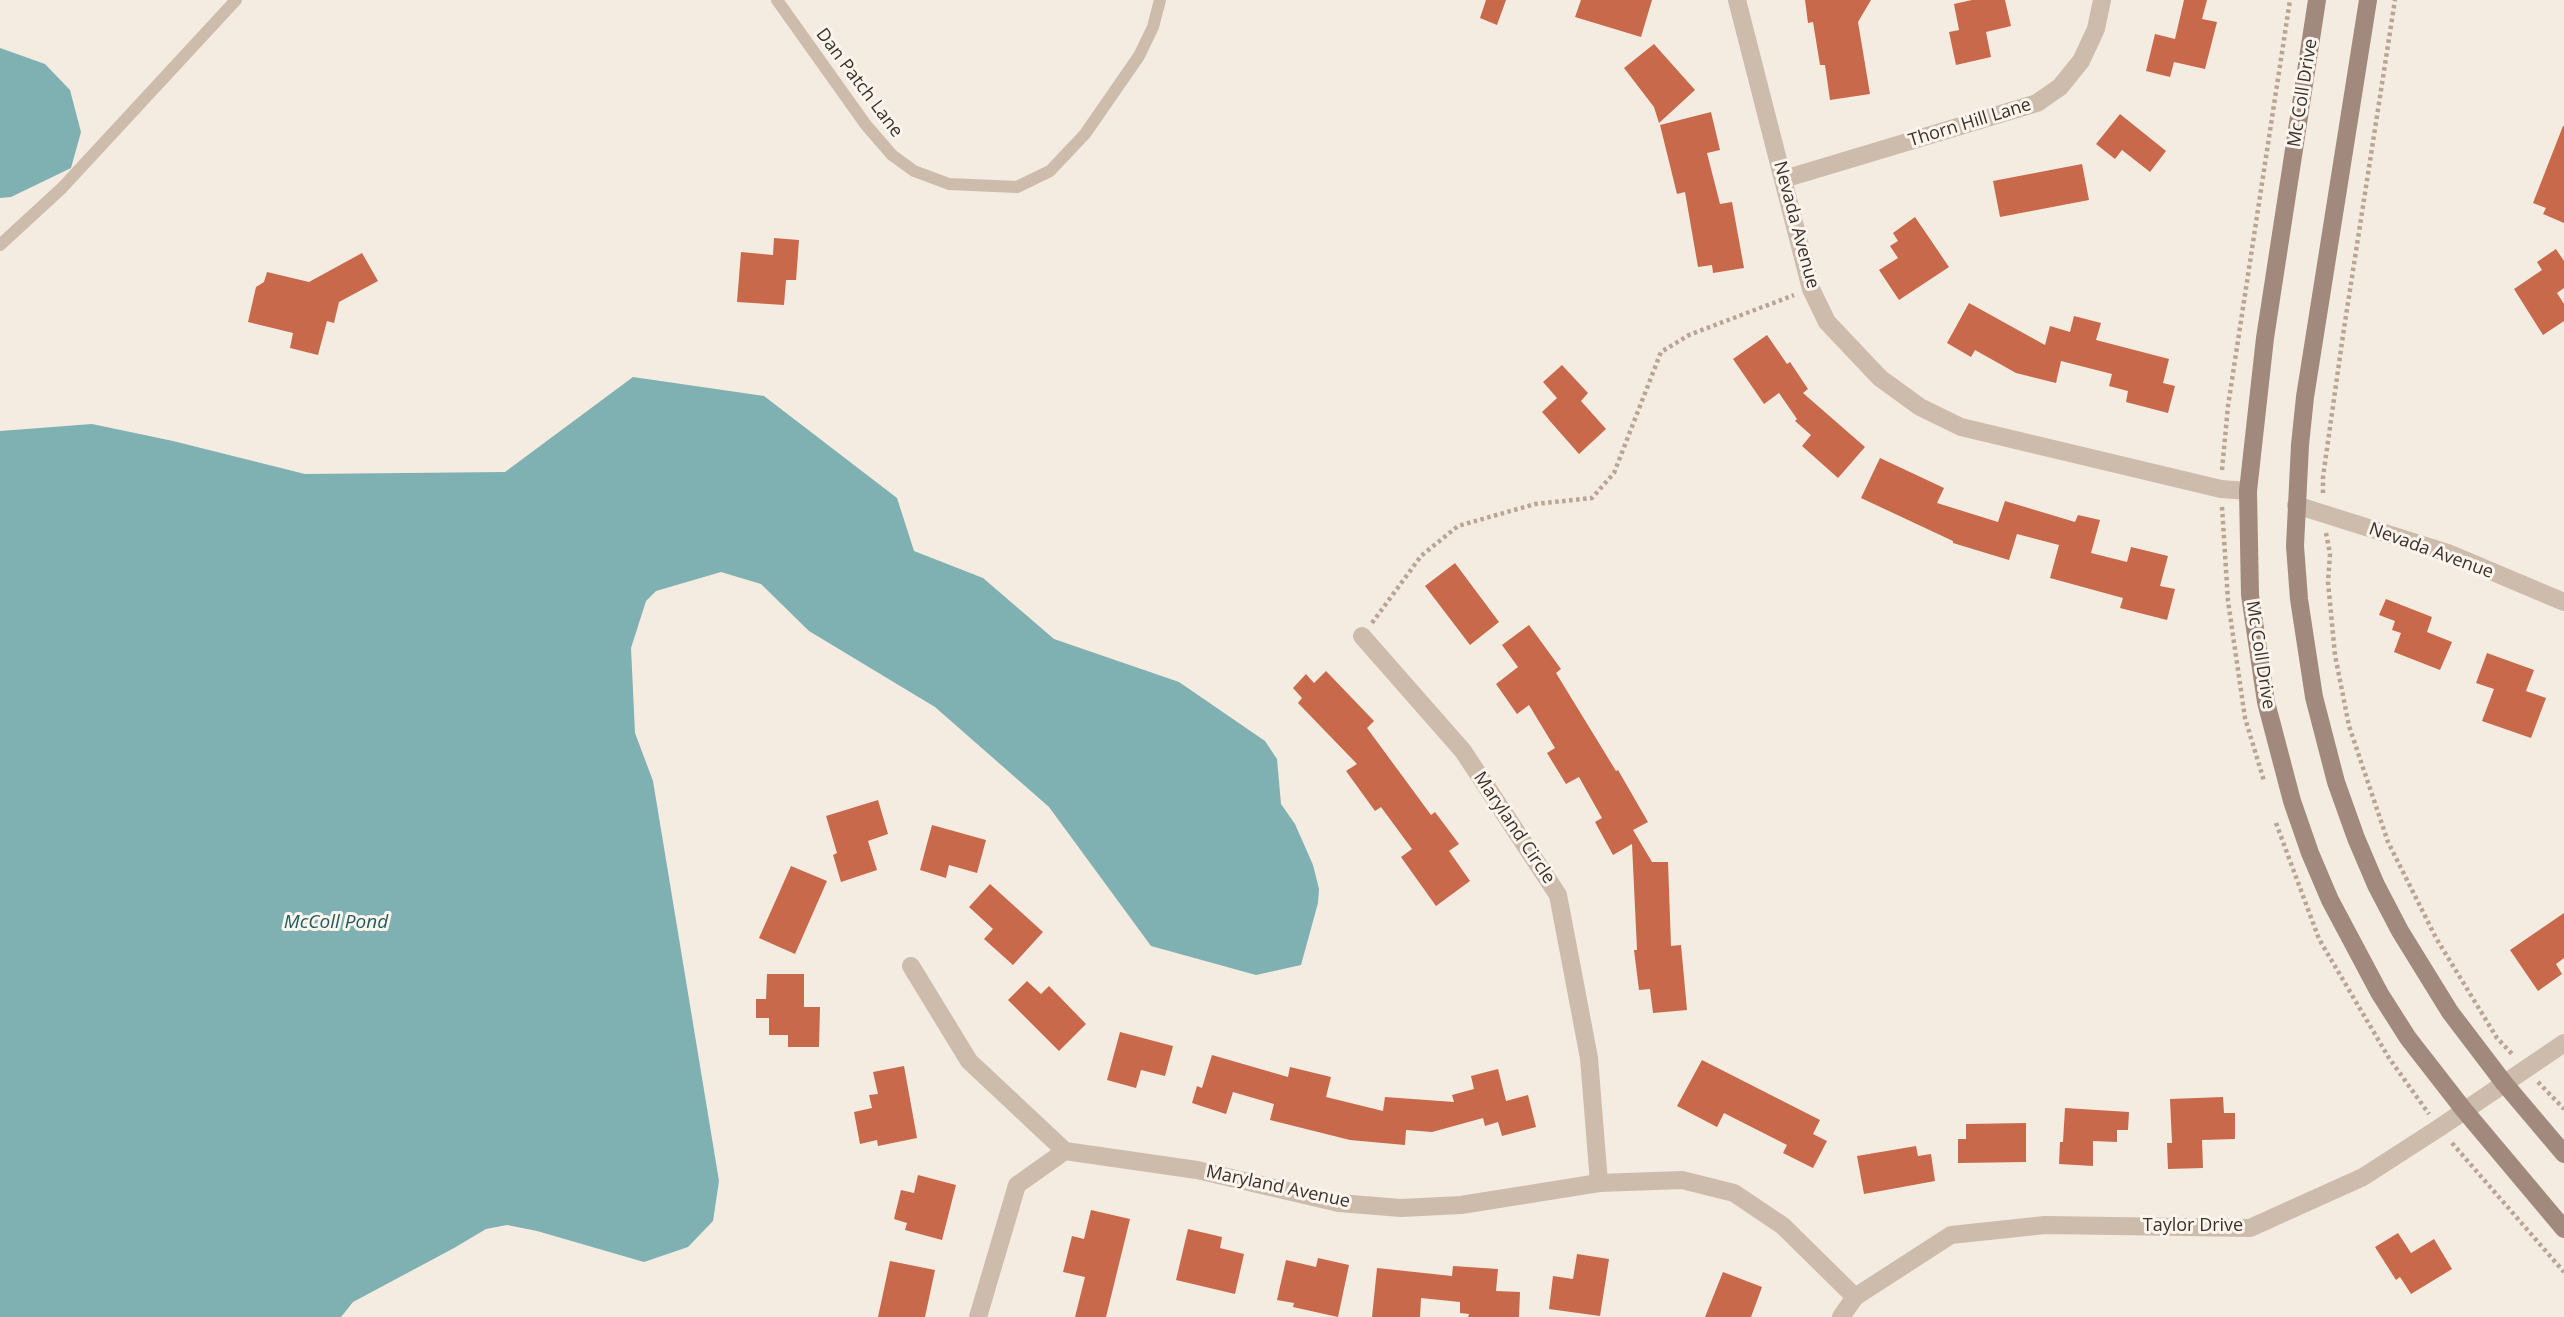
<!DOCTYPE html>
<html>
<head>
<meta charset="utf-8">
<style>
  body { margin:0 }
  canvas { display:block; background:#f4ebe1 }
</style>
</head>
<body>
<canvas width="2564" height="1317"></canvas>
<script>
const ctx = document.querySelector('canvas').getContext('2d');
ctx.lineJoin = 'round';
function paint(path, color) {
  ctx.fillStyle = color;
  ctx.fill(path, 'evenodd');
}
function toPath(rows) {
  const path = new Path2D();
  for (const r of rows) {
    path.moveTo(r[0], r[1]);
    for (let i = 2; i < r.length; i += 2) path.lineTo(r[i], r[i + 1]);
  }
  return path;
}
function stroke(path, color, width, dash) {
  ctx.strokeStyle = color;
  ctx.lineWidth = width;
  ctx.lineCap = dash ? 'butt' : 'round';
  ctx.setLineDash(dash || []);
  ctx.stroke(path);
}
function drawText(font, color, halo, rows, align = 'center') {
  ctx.font = font + ' "Open Sans",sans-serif';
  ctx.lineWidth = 6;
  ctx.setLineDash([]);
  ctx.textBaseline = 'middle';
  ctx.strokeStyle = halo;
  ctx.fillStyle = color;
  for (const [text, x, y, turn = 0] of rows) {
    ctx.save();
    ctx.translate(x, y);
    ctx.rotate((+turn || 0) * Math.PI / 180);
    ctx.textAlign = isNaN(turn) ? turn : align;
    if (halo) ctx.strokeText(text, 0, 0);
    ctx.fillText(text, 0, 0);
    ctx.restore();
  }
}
const water = toPath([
  [0,48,45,64,70,90,81,132,71,168,11,197,0,198],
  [633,377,764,396,897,498,914,551,983,578,1054,639,1179,682,1265,741,1277,759,1281,804,1295,824,1313,865,1319,889,1318,903,1301,965,1256,975,1151,946,1049,807,935,707,809,631,761,584,721,572,656,591,646,601,631,648,635,733,653,781,719,1181,713,1221,688,1247,644,1262,537,1231,507,1225,486,1229,454,1248,353,1302,341,1317,0,1317,0,431,92,424,173,441,305,474,505,472]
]);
const building = toPath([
  [1486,0,1506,0,1497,25,1480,18],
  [1581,0,1652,0,1641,37,1575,17],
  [1805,0,1871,0,1858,22,1870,94,1830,100,1825,65,1820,65,1813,22,1808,23],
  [1972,0,2005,0,2011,26,1986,32,1991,57,1956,65,1949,32,1959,30,1954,4],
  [2184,0,2207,0,2202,19,2217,22,2205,69,2174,62,2170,77,2146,71,2155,34,2175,39],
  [1654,44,1695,90,1659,123,1654,107,1624,68],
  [1711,112,1720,150,1707,153,1720,204,1732,202,1744,268,1713,273,1712,265,1698,267,1685,192,1677,194,1660,125],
  [2120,114,2166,151,2150,172,2122,150,2115,159,2096,144],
  [2563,126,2564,126,2564,223,2543,214,2546,208,2533,203],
  [2082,164,2089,200,2000,217,1993,181],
  [1915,217,1949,267,1899,300,1879,270,1898,258,1890,246,1898,241,1893,233],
  [774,238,799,240,796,280,786,280,784,305,737,302,741,252,773,255],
  [2556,249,2564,261,2564,288,2557,293,2564,304,2564,321,2543,335,2514,289,2542,270,2537,262],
  [362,253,378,281,339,302,334,323,327,321,318,355,290,348,293,333,248,322,256,287,264,282,267,272,309,282],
  [1969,303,2045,345,2050,326,2070,332,2074,316,2101,323,2096,340,2169,359,2163,383,2175,386,2168,413,2126,402,2128,391,2109,386,2112,374,2061,361,2056,383,2016,373,1975,350,1971,357,1947,343],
  [1767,335,1787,364,1790,362,1808,389,1803,393,1865,447,1838,478,1802,446,1811,435,1795,421,1797,419,1779,393,1764,404,1733,359],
  [1562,365,1588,393,1581,401,1606,429,1579,454,1542,412,1557,398,1543,382],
  [1880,458,1944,488,1937,503,1998,522,2005,501,2075,522,2078,515,2100,520,2091,553,2127,562,2131,547,2168,556,2160,586,2175,589,2167,620,2120,608,2123,598,2050,578,2059,545,2017,534,2009,560,1953,543,1953,541,1861,498],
  [1455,563,1499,622,1470,645,1425,586],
  [2386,599,2432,617,2427,632,2452,642,2440,670,2394,652,2401,633,2392,630,2395,621,2379,615],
  [1529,625,1561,669,1556,673,1616,771,1618,770,1648,822,1633,830,1652,862,1668,862,1671,946,1681,945,1687,1010,1653,1013,1650,989,1639,990,1634,950,1637,950,1632,844,1613,855,1595,822,1602,818,1579,777,1566,784,1547,753,1555,748,1529,705,1517,714,1496,684,1518,667,1502,645],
  [2487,653,2534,670,2526,691,2546,698,2531,738,2482,721,2494,689,2476,683],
  [1326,671,1374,721,1367,728,1431,815,1435,812,1459,844,1449,851,1470,881,1436,906,1401,857,1412,849,1381,807,1375,811,1346,771,1357,764,1298,703,1302,698,1293,688,1306,674,1314,683],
  [878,800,888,834,868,841,877,870,841,882,833,855,837,853,826,816],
  [932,825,986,840,977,873,949,865,946,878,920,870],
  [791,866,827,881,795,954,759,938],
  [990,884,1043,932,1013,965,984,939,993,929,969,907],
  [2564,913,2564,958,2556,964,2562,974,2538,991,2510,950],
  [767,974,804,974,804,1007,820,1007,819,1047,788,1047,788,1035,769,1035,769,1018,756,1018,756,999,766,999],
  [1027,981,1041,994,1049,986,1086,1024,1059,1051,1008,1000],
  [1120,1032,1173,1046,1165,1076,1141,1070,1136,1088,1107,1080],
  [1212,1055,1288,1077,1290,1067,1331,1077,1326,1097,1383,1111,1385,1097,1454,1102,1452,1095,1474,1089,1471,1076,1498,1069,1506,1101,1528,1095,1536,1127,1502,1136,1498,1122,1485,1126,1483,1118,1432,1132,1406,1130,1405,1145,1350,1140,1270,1120,1274,1104,1233,1092,1226,1114,1192,1103,1197,1086,1202,1088],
  [1702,1060,1820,1120,1813,1134,1827,1141,1813,1168,1783,1153,1787,1145,1724,1113,1717,1127,1677,1106],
  [904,1066,917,1138,878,1146,877,1140,860,1144,854,1112,872,1108,869,1095,878,1094,873,1072],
  [2223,1097,2224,1113,2235,1113,2235,1139,2202,1140,2203,1168,2168,1169,2167,1143,2172,1143,2170,1099],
  [2065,1108,2129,1112,2128,1130,2117,1130,2117,1142,2093,1141,2093,1166,2059,1164,2060,1142,2063,1142],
  [2026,1123,2026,1162,1958,1163,1958,1139,1966,1139,1966,1124],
  [1916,1146,1918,1156,1931,1154,1935,1181,1864,1194,1857,1156],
  [918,1175,956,1185,942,1240,905,1230,907,1223,894,1219,901,1190,914,1193],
  [1091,1210,1130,1219,1106,1317,1075,1317,1085,1277,1063,1272,1072,1236,1084,1239],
  [1188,1229,1222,1237,1220,1248,1244,1254,1235,1294,1176,1280],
  [2398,1233,2411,1253,2434,1239,2452,1269,2411,1294,2400,1277,2396,1280,2375,1247],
  [1577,1254,1609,1259,1600,1316,1549,1309,1553,1276,1573,1279],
  [1318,1258,1349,1265,1338,1317,1293,1307,1294,1303,1277,1300,1286,1260,1316,1267],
  [890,1261,935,1270,925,1317,878,1317],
  [1453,1266,1498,1269,1496,1291,1520,1292,1519,1317,1468,1317,1469,1314,1460,1313,1460,1302,1421,1298,1420,1317,1372,1317,1377,1268,1452,1276],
  [1723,1272,1762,1287,1751,1317,1705,1317]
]);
const path = toPath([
  [2222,470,2228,406,2290,0],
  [2323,493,2323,477,2343,335,2395,0],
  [2222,507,2228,601,2245,718,2264,781],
  [2326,533,2330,554,2328,582,2335,655,2349,726,2388,842,2436,938,2497,1038,2513,1055],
  [1372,623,1421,556,1458,526,1535,504,1592,498,1614,473,1661,352,1689,335,1794,295],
  [2276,823,2319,939,2389,1058,2429,1114],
  [2538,1082,2564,1109],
  [2452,1143,2564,1272]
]);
const service = toPath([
  [777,0,866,125,892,155,914,171,949,184,1017,187,1050,171,1085,134,1139,56,1153,27,1160,0],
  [0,245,62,188,236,0]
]);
const minor = toPath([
  [1737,0,1811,289,1827,322,1880,378,1920,407,1961,427,2221,489,2248,491],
  [1784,179,2037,103,2060,87,2081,61,2096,29,2102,0],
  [2296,505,2448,553,2564,602],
  [1362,636,1463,751,1558,895,1589,1058,1599,1183],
  [911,966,969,1061,1065,1151],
  [978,1317,1017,1185,1065,1151,1197,1170,1339,1203,1401,1208,1461,1205,1599,1183,1682,1180,1734,1193,1783,1226,1855,1297],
  [1841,1317,1855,1297,1951,1235,2045,1225,2250,1228,2363,1177,2439,1128,2564,1043]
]);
const secondary = toPath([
  [2317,0,2265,338,2248,491,2250,595,2266,702,2292,801,2310,853,2330,900,2380,994,2408,1038,2464,1110,2564,1229],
  [2368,0,2305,397,2300,445,2295,546,2299,599,2314,697,2336,782,2356,838,2376,885,2400,931,2450,1012,2504,1083,2564,1154]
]);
const streetNames = [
  ["Dan Patch Lane",859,83,53],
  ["Mc Coll Drive",2303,93,-81],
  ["Thorn Hill Lane",1970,123,-17],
  ["Nevada Avenue",1796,225,75],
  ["Nevada Avenue",2431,551,20],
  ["Mc Coll Drive",2260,655,81],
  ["Maryland Circle",1514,828,56],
  ["Maryland Avenue",1278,1187,12],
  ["Taylor Drive",2193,1226]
];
const waterNames = [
  ["McColl Pond",336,923]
];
paint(water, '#7fb0b2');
paint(building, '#c8694b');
stroke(path, '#b9a596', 4.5, [3.5, 3.5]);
stroke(service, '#cdbbac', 12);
stroke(minor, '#cdbbac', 18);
stroke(secondary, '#a18a7d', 18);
drawText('18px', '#3b302b', '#fbf5ee', streetNames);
drawText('italic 19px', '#1f5a5e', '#fbf5ee', waterNames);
</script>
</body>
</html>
